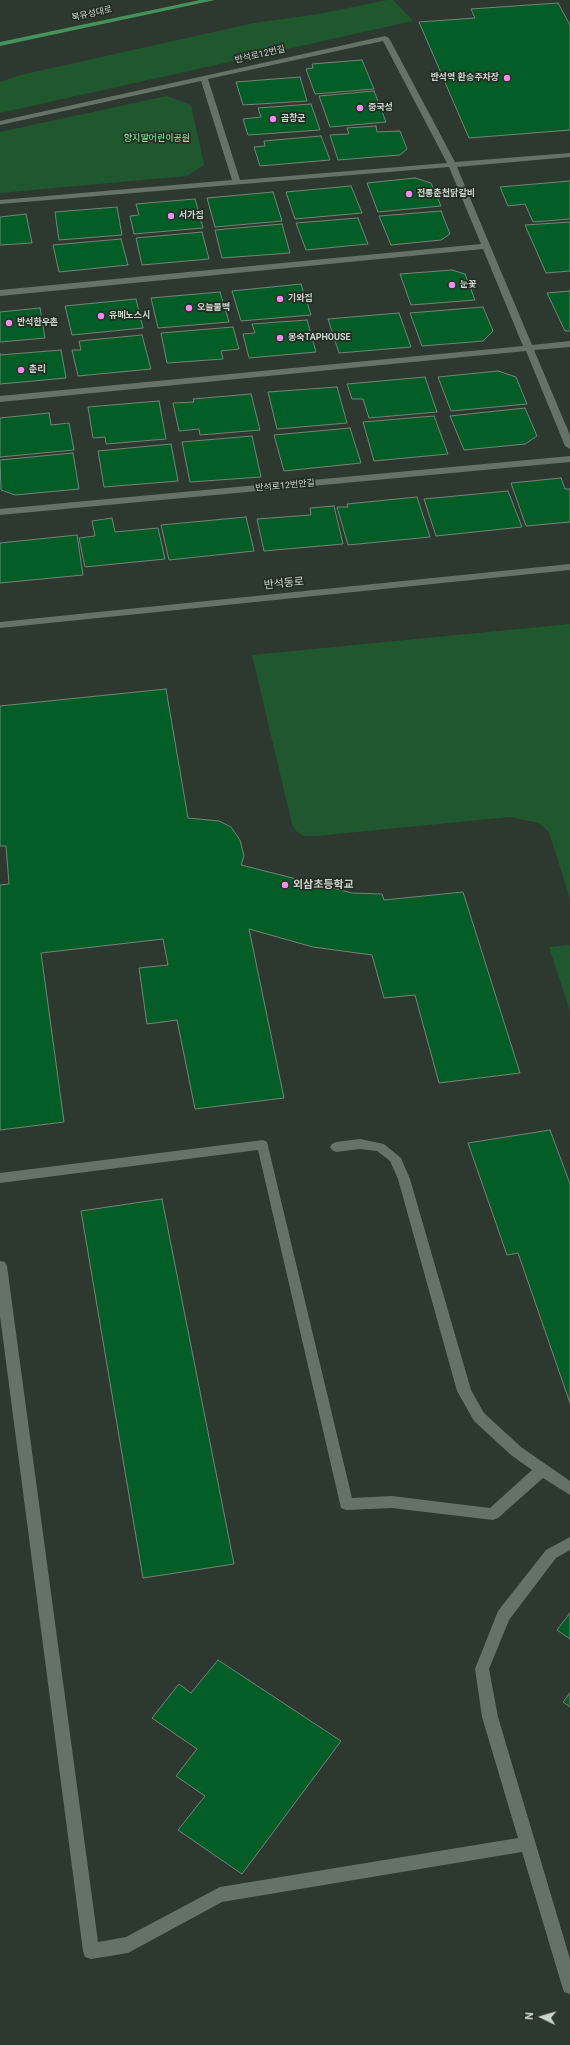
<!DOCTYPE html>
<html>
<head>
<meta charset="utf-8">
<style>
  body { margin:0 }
  #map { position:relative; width:570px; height:2045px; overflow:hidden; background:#2d392f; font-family:Roboto,sans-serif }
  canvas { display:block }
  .north { position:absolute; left:522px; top:1997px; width:40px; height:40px; -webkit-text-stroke:3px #232f25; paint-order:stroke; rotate:275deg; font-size:11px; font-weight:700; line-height:16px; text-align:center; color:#cdd5ce }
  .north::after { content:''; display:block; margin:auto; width:14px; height:18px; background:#cdd5ce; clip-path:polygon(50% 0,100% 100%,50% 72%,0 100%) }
</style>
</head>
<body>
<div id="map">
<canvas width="570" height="2045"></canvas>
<div class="north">N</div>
</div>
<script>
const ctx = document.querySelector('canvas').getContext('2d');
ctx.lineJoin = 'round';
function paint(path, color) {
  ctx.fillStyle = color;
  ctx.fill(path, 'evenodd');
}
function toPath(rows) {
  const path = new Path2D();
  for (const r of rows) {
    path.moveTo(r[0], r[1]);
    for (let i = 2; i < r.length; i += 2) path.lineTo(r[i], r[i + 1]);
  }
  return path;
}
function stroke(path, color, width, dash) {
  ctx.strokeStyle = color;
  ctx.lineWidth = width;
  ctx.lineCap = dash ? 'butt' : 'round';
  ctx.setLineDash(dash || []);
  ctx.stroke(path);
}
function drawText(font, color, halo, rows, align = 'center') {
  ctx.font = font + ' Roboto,"Noto Sans KR",sans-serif';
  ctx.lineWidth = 3.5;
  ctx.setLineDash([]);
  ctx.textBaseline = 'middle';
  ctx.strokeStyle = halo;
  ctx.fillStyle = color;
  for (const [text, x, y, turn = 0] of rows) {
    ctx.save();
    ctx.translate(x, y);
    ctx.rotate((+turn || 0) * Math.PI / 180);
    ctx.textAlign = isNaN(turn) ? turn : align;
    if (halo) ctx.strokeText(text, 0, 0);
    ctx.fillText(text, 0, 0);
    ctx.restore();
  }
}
const green = toPath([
  [387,0,393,0,413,21,0,113,0,82,21,75,254,23,319,14],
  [167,96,191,105,204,165,187,176,0,193,0,132],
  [570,624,570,899,549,832,539,823,510,817,316,836,304,836,296,831,292,824,252,655],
  [570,945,570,1011,549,947]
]);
const building = toPath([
  [558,3,570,25,570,130,469,138,419,22,475,18,471,9,558,3],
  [362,60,374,89,315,94,306,69,313,68,312,64,362,60],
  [300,77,307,101,243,105,236,82,300,77],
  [374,91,386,122,330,127,319,96,374,91],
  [311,104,320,130,248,135,243,119,261,117,258,108,311,104],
  [376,126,377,132,400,131,407,149,400,155,338,160,330,135,349,134,347,128,376,126],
  [321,136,330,160,260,166,254,147,265,146,264,141,321,136],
  [415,178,431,183,441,206,378,212,367,183,415,178],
  [570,181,570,219,533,222,525,204,508,206,500,187,570,181],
  [351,186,362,213,295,219,286,192,351,186],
  [273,192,282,221,215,227,207,198,273,192],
  [195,199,203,228,134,234,130,216,139,215,136,204,195,199],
  [117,207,122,235,59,240,55,212,117,207],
  [441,211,450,234,441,240,391,245,379,216,441,211],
  [26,214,32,243,0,245,0,217,26,214],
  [358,218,368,244,306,250,296,223,358,218],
  [570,222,570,271,546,273,525,225,570,222],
  [282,224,290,253,222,258,215,230,282,224],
  [202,232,209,259,142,265,136,238,202,232],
  [121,239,128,265,59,272,53,245,121,239],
  [452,270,465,274,475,300,411,305,400,274,452,270],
  [301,284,311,315,241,321,232,291,301,284],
  [570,291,570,331,565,331,547,293,570,291],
  [220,292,229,322,158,328,151,298,220,292],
  [136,299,143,328,72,335,65,306,136,299],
  [483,307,493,331,483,341,422,346,410,313,483,307],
  [40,308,45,338,0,342,0,312,40,308],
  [399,313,411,347,339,353,328,319,399,313],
  [307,320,316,352,249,358,243,334,255,333,252,324,307,320],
  [233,327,239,349,221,351,223,359,167,363,161,333,233,327],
  [142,335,151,369,78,376,72,350,81,350,79,341,142,335],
  [61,350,66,378,0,384,0,353,0,355,61,350],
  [498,371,516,377,527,404,451,411,438,377,498,371],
  [425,377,437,412,369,418,363,399,352,399,347,384,425,377],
  [337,387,347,423,277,429,268,392,337,387],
  [251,394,260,430,200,435,199,429,179,431,173,403,194,402,193,399,251,394],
  [159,401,166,439,106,444,105,437,93,438,88,407,159,401],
  [525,408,537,436,525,444,464,450,450,416,525,408],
  [49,413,51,425,69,423,74,450,0,457,0,418,49,413],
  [434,416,448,454,374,461,363,422,434,416],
  [350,428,361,463,284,471,274,435,350,428],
  [252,436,261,477,190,482,182,442,252,436],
  [171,444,178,481,104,487,98,451,171,444],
  [73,453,79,489,15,495,1,490,0,460,73,453],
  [561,478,565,489,570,489,570,522,526,526,511,483,561,478],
  [508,491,522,527,436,536,424,499,508,491],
  [417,497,430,537,348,545,337,507,348,507,347,504,417,497],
  [334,506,343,544,264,551,257,519,311,515,310,508,334,506],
  [246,517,254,551,169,560,161,525,246,517],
  [112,518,115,532,158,528,165,559,85,567,79,538,95,536,92,521,112,518],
  [77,535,83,575,0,583,0,543,77,535],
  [166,689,188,818,219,821,231,827,240,840,244,856,241,865,352,893,382,894,384,900,463,892,520,1073,439,1083,415,995,384,998,372,955,313,947,249,929,284,1098,195,1109,177,1020,147,1024,139,968,168,965,163,939,41,953,64,1122,0,1130,0,885,9,884,6,846,0,846,0,706,166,689],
  [550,1130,570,1184,570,1403,518,1253,507,1255,468,1143,550,1130],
  [162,1199,234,1564,143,1578,81,1211,162,1199],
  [570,1613,570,1639,557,1630,570,1613],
  [218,1660,341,1741,242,1874,178,1830,205,1796,176,1776,197,1749,152,1718,179,1684,191,1693,218,1660],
  [570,1693,570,1707,563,1702,570,1693]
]);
const lane = toPath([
  [360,1139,384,1144,401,1158,410,1179,471,1390,484,1413,521,1447,570,1481,570,1495,543,1478,498,1518,493,1520,392,1508,346,1510,341,1508,258,1150,0,1183,0,1173,263,1140,267,1142,352,1498,392,1496,490,1508,532,1470,511,1455,474,1421,457,1391,398,1179,390,1161,377,1151,360,1149,336,1152,332,1150,330,1147,332,1144,336,1142,360,1139],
  [0,1261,5,1262,7,1266,98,1942,126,1937,220,1887,518,1838,482,1717,475,1669,498,1611,546,1550,570,1537,570,1550,556,1558,509,1620,489,1669,498,1717,570,1959,570,1994,564,1992,562,1986,522,1852,222,1902,128,1953,91,1959,85,1957,83,1951,0,1316,0,1261]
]);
const street = toPath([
  [385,36,389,38,455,162,570,153,570,157,457,167,532,345,570,341,570,347,534,350,570,435,570,449,565,446,526,351,0,402,0,396,523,346,483,249,0,296,0,290,481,244,449,167,0,204,0,200,232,180,201,81,0,125,0,121,385,36],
  [383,41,447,163,240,180,208,79,383,41],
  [570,456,570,462,0,515,0,509,570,456],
  [570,564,570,570,0,628,0,622,570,564]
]);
const primary = toPath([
  [200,0,215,0,0,46,0,42,200,0]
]);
const markers = [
  [507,78,4,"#f589ef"],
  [360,108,4,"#f589ef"],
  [273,119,4,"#f589ef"],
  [409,194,4,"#f589ef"],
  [171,216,4,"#f589ef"],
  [452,285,4,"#f589ef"],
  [280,299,4,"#f589ef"],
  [189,308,4,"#f589ef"],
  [101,316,4,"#f589ef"],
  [9,323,4,"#f589ef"],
  [280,338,4,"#f589ef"],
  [21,370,4,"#f589ef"],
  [285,885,4,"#f589ef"]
];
const farStreetnames = [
  ["북유성대로",92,14,-12],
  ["반석로12번길",260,55,-13],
  ["반석로12번안길",285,486,-5]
];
const farPoinames = [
  ["반석역 환승주차장",499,78,"right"],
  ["중국성",368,108],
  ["곱창군",281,119],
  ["전통춘천닭갈비",417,194],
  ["서가집",179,216],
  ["눈꽃",460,285],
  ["기와집",288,299],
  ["오늘불백",197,308],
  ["유메노스시",109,316],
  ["반석한우촌",17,323],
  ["봉숙TAPHOUSE",288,338],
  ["춘리",29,370]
];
const farParknames = [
  ["양지말어린이공원",157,139]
];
const streetNames = [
  ["반석동로",284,584,-6]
];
const poiNames = [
  ["외삼초등학교",293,885]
];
paint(green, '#1f582e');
paint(building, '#035d26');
stroke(building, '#768378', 1);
paint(lane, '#657267');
paint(street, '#657267');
paint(primary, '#46925c');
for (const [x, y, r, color] of markers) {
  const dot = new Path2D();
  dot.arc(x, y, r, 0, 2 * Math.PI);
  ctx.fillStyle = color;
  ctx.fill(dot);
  stroke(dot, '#232f25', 1.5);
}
drawText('9px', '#cdd5ce', '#232f25', farStreetnames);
drawText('bold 9px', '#cdd5ce', '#232f25', farPoinames, 'left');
drawText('9px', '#8cf1a1', '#232f25', farParknames);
drawText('11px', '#cdd5ce', '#232f25', streetNames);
drawText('bold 11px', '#cdd5ce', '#232f25', poiNames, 'left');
</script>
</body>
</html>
